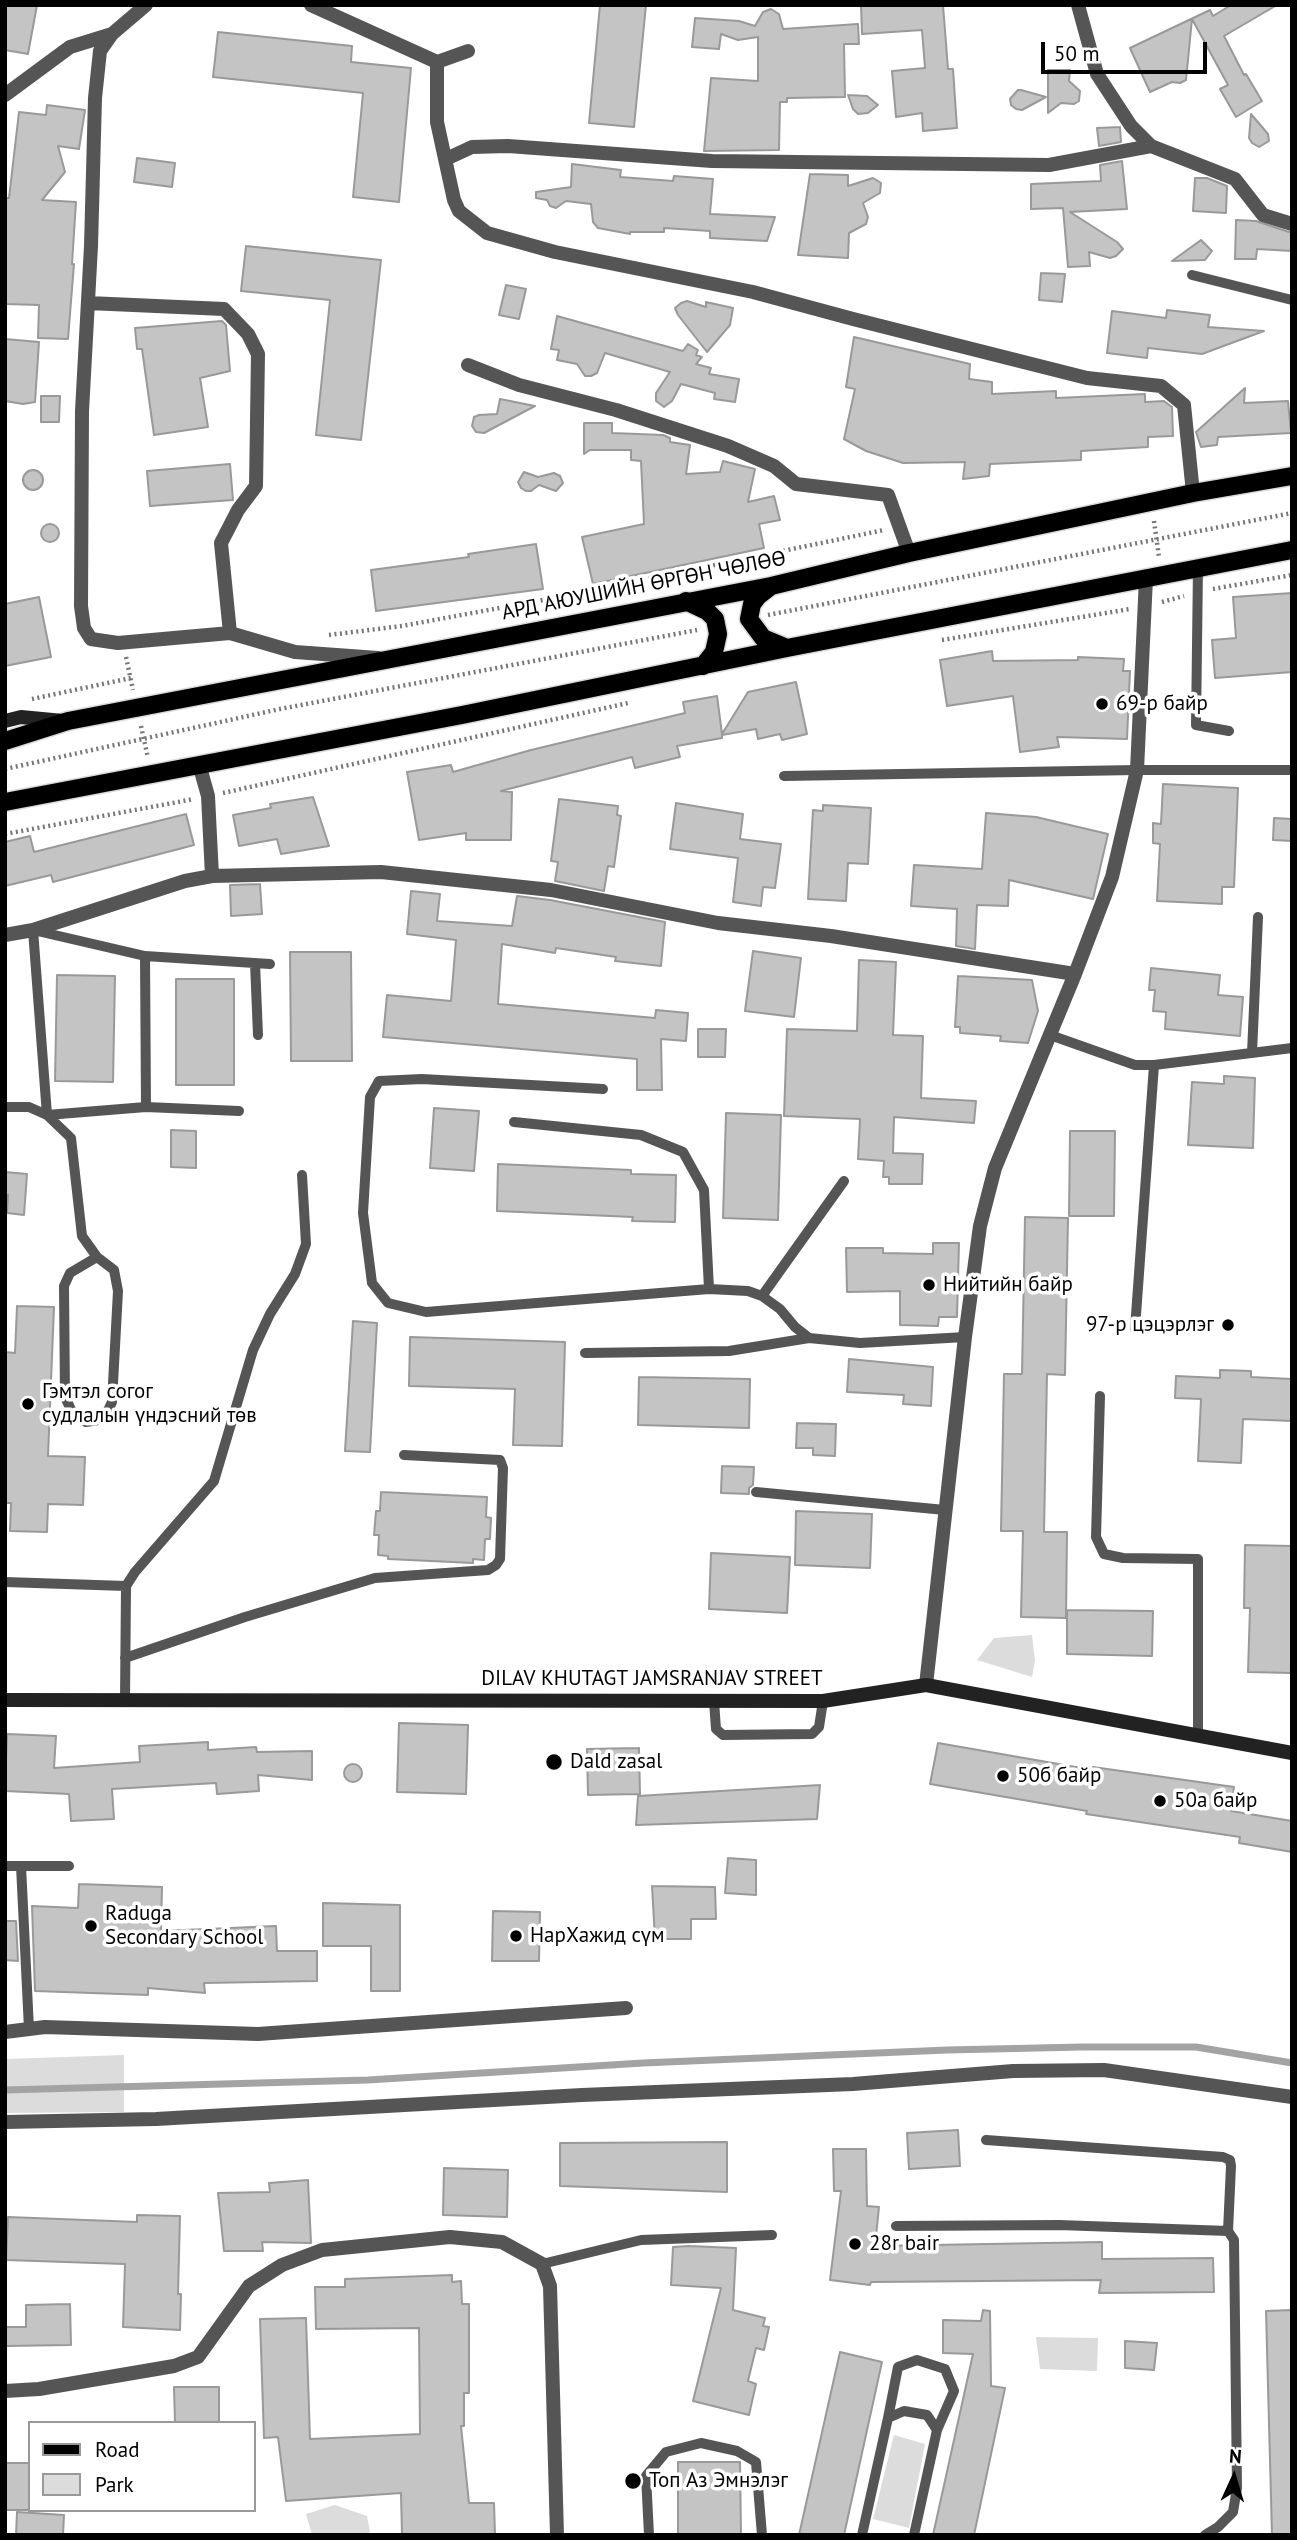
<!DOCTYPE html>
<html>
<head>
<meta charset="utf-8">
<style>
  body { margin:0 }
  #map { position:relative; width:1297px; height:2540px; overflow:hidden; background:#fff; font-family:"PT Sans",sans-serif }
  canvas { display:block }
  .frame { position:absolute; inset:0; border:7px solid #000; pointer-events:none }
  .legend { position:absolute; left:28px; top:2421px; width:228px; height:91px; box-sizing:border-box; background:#fff; border:2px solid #999; margin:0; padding:9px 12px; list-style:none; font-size:21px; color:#000 }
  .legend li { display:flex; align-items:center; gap:14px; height:35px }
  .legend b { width:35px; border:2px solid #999 }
  .north { position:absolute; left:1199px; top:2442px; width:70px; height:70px; -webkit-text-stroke:5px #fff; paint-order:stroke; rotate:4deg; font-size:19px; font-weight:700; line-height:28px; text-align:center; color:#000 }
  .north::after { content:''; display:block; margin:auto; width:24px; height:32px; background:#000; clip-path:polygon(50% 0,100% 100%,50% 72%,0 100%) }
  .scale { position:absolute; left:1041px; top:42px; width:166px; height:32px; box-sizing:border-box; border:4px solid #000; border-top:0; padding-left:9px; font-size:21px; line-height:24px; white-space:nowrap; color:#000; -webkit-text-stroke:5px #fff; paint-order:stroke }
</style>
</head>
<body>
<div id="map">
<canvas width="1297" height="2540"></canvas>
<div class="frame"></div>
<ul class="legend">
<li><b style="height:9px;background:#000"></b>Road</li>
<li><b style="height:19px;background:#dcdcdc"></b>Park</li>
</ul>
<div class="north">N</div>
<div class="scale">50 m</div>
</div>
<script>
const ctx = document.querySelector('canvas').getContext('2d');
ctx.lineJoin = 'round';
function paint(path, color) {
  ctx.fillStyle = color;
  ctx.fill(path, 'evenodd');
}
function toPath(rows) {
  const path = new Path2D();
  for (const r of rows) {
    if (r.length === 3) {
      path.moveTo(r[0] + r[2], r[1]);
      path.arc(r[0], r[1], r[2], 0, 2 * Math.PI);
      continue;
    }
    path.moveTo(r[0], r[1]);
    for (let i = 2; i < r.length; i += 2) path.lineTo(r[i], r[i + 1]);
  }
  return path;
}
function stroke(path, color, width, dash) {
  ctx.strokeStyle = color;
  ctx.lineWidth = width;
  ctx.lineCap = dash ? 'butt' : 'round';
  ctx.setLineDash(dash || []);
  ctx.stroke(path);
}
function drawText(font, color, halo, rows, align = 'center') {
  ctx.font = font + ' "PT Sans",sans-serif';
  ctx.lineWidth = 7;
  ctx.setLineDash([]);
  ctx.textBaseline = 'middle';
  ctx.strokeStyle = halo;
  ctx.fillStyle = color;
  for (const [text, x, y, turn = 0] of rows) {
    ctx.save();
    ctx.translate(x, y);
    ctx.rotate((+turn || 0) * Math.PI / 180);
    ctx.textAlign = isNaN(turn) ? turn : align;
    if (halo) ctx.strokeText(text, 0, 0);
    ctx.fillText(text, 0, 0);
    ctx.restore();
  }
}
const green = toPath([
  [1032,1635,1035,1661,1032,1677,977,1660,994,1638],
  [124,2055,124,2112,5,2113,5,2059],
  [1036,2337,1098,2338,1097,2371,1040,2369],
  [894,2435,925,2444,909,2528,873,2519],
  [335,2505,367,2516,370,2532,365,2535,312,2535,306,2514]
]);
const stream = toPath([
  [5,2090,368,2080,643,2063,947,2050,1082,2047,1196,2047,1292,2063]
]);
const building = toPath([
  [5,5,37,5,28,54,5,50,5,5],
  [600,5,646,5,634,127,589,123,600,5],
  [861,5,943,5,948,69,953,69,957,128,923,131,922,113,896,117,892,71,925,68,922,30,862,34,861,5],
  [1231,5,1277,5,1224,36,1244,75,1246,74,1262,101,1236,117,1220,89,1228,85,1192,19,1186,80,1180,83,1172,82,1150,92,1130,48,1210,10,1213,16,1231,5],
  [771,9,779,14,783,29,858,24,859,44,844,44,845,97,787,98,787,102,780,102,779,150,704,151,711,78,758,81,758,37,738,40,721,34,719,49,692,47,695,18,739,21,755,26,763,12,771,9],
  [218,32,352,46,351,62,411,68,399,202,353,197,363,93,213,77,218,32],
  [1048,70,1070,70,1069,81,1080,91,1079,101,1074,104,1061,103,1048,113,1048,70],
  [1018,90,1021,90,1046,97,1022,110,1016,109,1011,105,1010,99,1018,90],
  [848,95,867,96,878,105,868,113,858,114,853,109,848,95],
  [47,105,85,110,79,149,58,146,65,172,42,200,76,202,72,264,74,264,68,339,38,338,39,305,5,304,5,198,9,198,19,112,46,115,47,105],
  [1251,114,1268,134,1269,141,1259,147,1252,143,1249,138,1251,114],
  [1120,127,1121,142,1099,146,1097,128,1120,127],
  [137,158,175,163,172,187,134,182,137,158],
  [1122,161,1127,209,1070,212,1117,242,1123,249,1116,256,1110,258,1089,252,1090,266,1068,267,1063,208,1031,209,1031,184,1101,181,1100,165,1122,161],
  [572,164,621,170,620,177,673,181,674,176,713,179,710,214,775,217,767,241,710,238,710,231,664,228,664,232,630,232,630,234,598,228,593,222,591,204,566,201,556,208,550,206,547,200,536,198,536,192,571,187,572,164],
  [810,174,848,175,848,186,873,178,881,183,880,193,863,203,868,217,866,224,849,233,848,258,798,255,810,174],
  [1195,178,1207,178,1227,186,1226,213,1193,211,1195,178],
  [1236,220,1256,221,1292,233,1292,251,1257,249,1256,259,1235,259,1236,220],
  [1201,240,1212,251,1205,260,1172,261,1201,240],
  [246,246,381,260,361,440,316,435,330,300,241,291,246,246],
  [1041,273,1065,274,1062,302,1039,300,1041,273],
  [506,285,526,289,519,319,499,315,506,285],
  [687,301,706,307,706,302,733,308,730,325,707,352,678,315,675,308,681,303,687,301],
  [1167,310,1210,315,1208,327,1264,331,1202,354,1148,348,1147,358,1107,353,1112,311,1166,318,1167,310],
  [557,316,683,351,688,344,698,350,696,355,702,357,696,364,711,368,709,374,739,379,735,402,714,399,715,393,681,384,672,401,664,407,656,401,656,393,670,372,605,353,597,373,591,376,585,376,577,364,557,360,559,350,551,349,557,316],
  [222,321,226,325,230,371,200,378,208,427,154,435,142,349,137,349,135,328,222,321],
  [854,337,970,364,969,379,992,382,992,394,1056,391,1056,398,1145,394,1145,402,1164,401,1172,407,1173,436,1148,437,1148,447,1081,451,1081,460,990,464,989,476,963,479,965,462,903,463,866,451,844,439,855,389,846,387,854,337],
  [5,339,39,342,35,402,23,404,5,401,5,339],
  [1245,388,1244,403,1288,401,1291,433,1218,437,1217,445,1201,447,1196,432,1245,388],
  [41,396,60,396,59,422,41,422,41,396],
  [500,399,535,406,484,433,476,432,472,426,474,417,479,415,497,414,500,399],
  [584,423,612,423,612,433,663,435,670,438,670,442,690,445,686,474,720,472,723,461,755,469,748,502,774,496,780,520,759,524,764,548,593,584,582,537,644,524,641,461,631,460,631,450,590,450,584,454,584,423],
  [230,464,233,500,150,506,147,471,230,464],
  [33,480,10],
  [524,472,538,477,554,473,560,476,563,483,556,491,539,485,531,491,526,491,521,488,518,482,524,472],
  [50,533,9],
  [536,544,543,589,376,611,371,570,469,557,468,554,536,544],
  [1292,593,1292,672,1215,678,1212,640,1236,638,1233,597,1292,593],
  [39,597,51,657,5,666,5,604,39,597],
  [992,651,993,661,1078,660,1078,657,1124,659,1123,671,1130,671,1127,739,1057,737,1059,747,1020,752,1013,696,947,706,940,660,992,651],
  [796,682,807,734,782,740,780,734,758,739,756,729,722,735,722,738,677,746,680,757,635,768,632,757,501,791,512,792,511,840,466,840,466,833,419,840,407,772,451,765,453,772,531,750,685,713,683,702,717,696,722,734,748,692,796,682],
  [1163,784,1238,788,1234,887,1222,887,1222,904,1157,901,1160,844,1153,843,1153,823,1161,824,1163,784],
  [313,797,329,846,281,854,277,839,239,846,233,815,271,808,270,804,313,797],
  [559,799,618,806,617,815,621,816,614,867,608,866,604,891,555,881,558,862,551,861,559,799],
  [676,803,743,814,740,839,781,844,775,888,763,887,761,906,733,902,738,858,670,849,676,803],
  [823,805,871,808,868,864,848,863,846,901,808,899,813,810,823,811,823,805],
  [986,813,1036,817,1108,834,1093,899,1009,880,1008,906,977,905,975,949,956,946,957,909,911,906,914,865,982,869,986,813],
  [186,814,194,845,53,882,51,875,5,886,5,842,30,836,34,852,186,814],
  [1274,818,1292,819,1292,841,1273,840,1274,818],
  [260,884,262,914,231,916,230,885,260,884],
  [411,891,440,894,437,921,512,926,517,896,550,900,665,922,661,966,615,961,616,957,556,948,555,953,502,944,498,1004,655,1018,656,1010,688,1013,686,1041,661,1039,662,1090,637,1090,637,1059,383,1037,387,995,451,1001,456,940,407,934,411,891],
  [753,951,801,958,794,1017,745,1011,753,951],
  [290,952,351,952,352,1061,291,1061,290,952],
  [859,960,896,962,893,1035,923,1036,921,1098,976,1101,974,1123,894,1117,893,1153,923,1154,922,1184,889,1184,889,1177,883,1177,884,1161,858,1159,860,1119,784,1116,787,1029,857,1031,859,960],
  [1151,968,1220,975,1218,995,1243,997,1240,1036,1165,1029,1166,1012,1153,1011,1155,990,1149,990,1151,968],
  [57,975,115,976,113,1082,55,1081,57,975],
  [958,976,1032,980,1038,1011,1028,1043,1000,1041,1001,1036,960,1033,960,1027,955,1027,958,976],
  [176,979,234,979,234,1085,176,1085,176,979],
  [698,1029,726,1029,725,1057,698,1057,698,1029],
  [1224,1076,1255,1078,1253,1148,1188,1145,1192,1082,1224,1084,1224,1076],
  [434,1108,479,1111,474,1171,430,1168,434,1108],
  [726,1113,781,1115,778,1220,723,1218,726,1113],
  [171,1130,196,1131,196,1168,171,1167,171,1130],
  [1070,1131,1115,1131,1114,1216,1069,1216,1070,1131],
  [498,1164,631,1170,631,1174,676,1175,675,1222,632,1221,633,1217,497,1211,498,1164],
  [5,1172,27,1174,24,1215,7,1213,8,1195,5,1195,5,1172],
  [1025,1217,1068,1218,1065,1375,1047,1374,1044,1532,1067,1532,1066,1618,1021,1617,1023,1531,1001,1531,1004,1374,1022,1374,1025,1217],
  [933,1243,959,1243,957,1317,939,1317,938,1326,900,1325,900,1291,847,1292,846,1248,883,1248,883,1253,933,1254,933,1243],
  [17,1306,54,1307,48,1456,85,1457,83,1505,48,1504,47,1532,10,1531,11,1503,5,1503,5,1352,15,1353,17,1306],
  [353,1321,377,1323,370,1452,345,1451,353,1321],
  [410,1337,565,1342,562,1446,513,1445,515,1389,409,1386,410,1337],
  [849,1359,933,1367,931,1406,903,1404,904,1395,847,1392,849,1359],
  [1220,1370,1251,1371,1251,1377,1292,1379,1292,1421,1243,1419,1241,1463,1198,1461,1201,1399,1175,1398,1176,1376,1220,1378,1220,1370],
  [639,1377,750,1379,749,1428,638,1425,639,1377],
  [797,1423,836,1424,835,1456,813,1455,813,1448,796,1448,797,1423],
  [722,1466,754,1467,753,1485,749,1488,749,1494,721,1493,722,1466],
  [381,1492,487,1497,486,1517,491,1518,490,1539,485,1539,484,1560,473,1559,473,1563,388,1559,388,1556,378,1555,379,1535,374,1535,376,1511,380,1511,381,1492],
  [796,1511,872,1514,870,1568,795,1565,796,1511],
  [1245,1545,1292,1546,1292,1673,1248,1672,1250,1608,1244,1608,1245,1545],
  [711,1553,790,1557,787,1613,709,1609,711,1553],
  [1067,1610,1153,1611,1152,1656,1067,1654,1067,1610],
  [399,1723,468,1725,466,1794,397,1792,399,1723],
  [7,1734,56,1736,54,1768,140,1762,139,1746,208,1742,208,1750,256,1747,257,1752,312,1751,312,1780,258,1775,259,1791,217,1794,216,1783,112,1789,114,1819,71,1821,69,1794,5,1791,7,1734],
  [938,1743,1093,1770,1093,1767,1234,1787,1231,1811,1292,1821,1292,1852,1239,1843,1240,1837,1086,1814,1087,1811,930,1784,938,1743],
  [639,1748,640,1794,588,1795,587,1749,639,1748],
  [353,1773,9],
  [820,1785,817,1819,636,1825,638,1796,820,1785],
  [728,1858,756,1860,756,1895,725,1893,728,1858],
  [79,1884,162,1887,161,1931,276,1926,277,1951,317,1951,317,1981,204,1983,205,1993,148,1988,148,1995,35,1991,32,1906,78,1908,79,1884],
  [652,1886,715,1887,716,1919,691,1919,691,1939,655,1939,652,1886],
  [323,1903,400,1905,400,1991,371,1991,371,1946,323,1946,323,1903],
  [493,1911,540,1912,539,1961,492,1961,493,1911],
  [5,1921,16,1921,18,1961,5,1960,5,1921],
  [958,2130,960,2166,909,2169,907,2133,958,2130],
  [727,2142,727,2192,560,2186,560,2143,727,2142],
  [833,2149,866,2149,867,2206,879,2207,875,2246,1102,2242,1102,2259,1213,2258,1214,2292,1099,2293,1101,2280,871,2282,870,2285,830,2280,841,2191,834,2191,833,2149],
  [444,2168,508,2170,507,2217,443,2215,444,2168],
  [308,2180,311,2243,262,2242,263,2251,224,2251,218,2193,270,2192,269,2183,308,2180],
  [137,2215,180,2216,178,2294,181,2294,180,2330,123,2327,125,2264,6,2260,8,2217,137,2222,137,2215],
  [689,2246,736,2248,733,2310,765,2318,763,2326,769,2327,764,2350,756,2348,748,2381,756,2384,749,2415,693,2401,721,2288,671,2285,673,2247,689,2246],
  [452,2275,452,2282,461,2281,462,2304,469,2304,469,2393,464,2393,464,2426,461,2426,469,2503,494,2503,495,2535,402,2535,401,2493,286,2501,278,2437,264,2438,260,2319,306,2318,310,2439,420,2434,419,2328,316,2329,315,2287,345,2287,345,2279,452,2275],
  [70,2304,71,2345,5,2346,5,2327,26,2327,26,2305,70,2304],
  [983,2310,990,2311,991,2386,1005,2388,974,2535,933,2535,973,2354,943,2353,943,2320,981,2321,983,2310],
  [1292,2310,1292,2535,1272,2535,1266,2311,1292,2310],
  [1125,2341,1157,2343,1154,2370,1125,2368,1125,2341],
  [840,2352,882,2362,844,2535,799,2535,840,2352],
  [174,2387,219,2387,219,2423,175,2423,174,2387],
  [678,2462,740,2462,741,2535,678,2535,678,2462],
  [5,2463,30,2463,30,2510,5,2510,5,2463],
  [17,2512,64,2515,63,2535,16,2535,17,2512]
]);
const path = toPath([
  [1154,521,1159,557],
  [1213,589,1292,575],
  [1162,602,1184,596],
  [768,615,1292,513],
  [329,635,402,626,570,595,884,530],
  [942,640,1130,609],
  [126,657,133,690],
  [32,699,131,678],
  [141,726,148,758],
  [5,769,280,709,697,630],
  [223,793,628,703],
  [5,834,194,799]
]);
const lane = toPath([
  [1192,275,1292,300],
  [1198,567,1196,725,1229,731],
  [784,776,1137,770,1292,770],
  [145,956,146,1107],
  [255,963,258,1035],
  [1050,1035,1135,1065,1154,1065,1292,1048],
  [1252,1053,1258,917],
  [603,1089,422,1079,379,1081,370,1097,363,1213,372,1283,388,1303,426,1312,709,1289,748,1291,762,1296,780,1309,795,1327,809,1338,860,1343,965,1337],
  [5,1107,29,1107,47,1115,71,1138,82,1236,97,1257,114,1270,118,1291,112,1402,104,1419,86,1422,74,1416,65,1397,64,1286,70,1273,97,1257],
  [239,1111,146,1107,47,1115,33,930,145,956,270,964],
  [514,1122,641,1135,683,1152,704,1190,709,1289],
  [762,1296,844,1181],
  [1135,1329,1154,1065],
  [585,1353,729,1351,809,1338],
  [1100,1396,1096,1537,1104,1554,1123,1558,1198,1559,1198,1736],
  [756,1492,945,1510],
  [5,1582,126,1586],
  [125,1658,245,1617,375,1578,488,1570,496,1565,500,1559,503,1468,500,1460,404,1455],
  [125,1700,126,1586,135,1572,214,1481,253,1350,270,1314,295,1274,306,1244,302,1175],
  [714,1701,716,1729,723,1735,812,1734,819,1727,823,1701],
  [5,1866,69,1866],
  [21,1866,29,2029],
  [986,2140,1223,2157,1230,2160,1231,2166,1228,2231],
  [896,2226,1059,2225,1228,2231,1234,2240,1237,2488,1233,2512,1218,2527,1205,2535],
  [542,2264,641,2240,772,2235],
  [888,2418,898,2367,917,2360,945,2369,954,2391,937,2430],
  [649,2535,646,2476,666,2452,701,2443,737,2451,756,2462,762,2535],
  [862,2535,888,2418,904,2411,927,2415,937,2430,914,2535]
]);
const street = toPath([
  [146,5,112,34,100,51,95,98,91,246,82,411,81,606,84,628,91,639,118,643,230,633,295,652,378,658],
  [311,5,437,62,437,122,454,200,459,211,487,233,555,252,753,292,853,319,1087,378,1161,386,1184,405,1193,493],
  [1078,5,1097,74,1131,126,1151,146,1235,179,1263,215,1292,224],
  [437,62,468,51],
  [5,95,70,47,112,34],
  [446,159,472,147,508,146,712,161,1049,165,1151,146],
  [88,303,224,309,248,334,258,354,256,486,238,510,221,543,230,633],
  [468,365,519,385,616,410,728,446,774,466,796,484,888,495,909,553],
  [212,876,381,872,551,890,718,923,831,936,1075,974],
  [5,935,33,930,185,881,212,876,208,796,199,764],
  [926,1685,965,1337,980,1226,995,1168,1075,974,1112,877,1137,770,1146,578],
  [5,2032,45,2027,258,2034,626,2008],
  [5,2122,156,2119,582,2095,853,2084,1013,2071,1104,2070,1292,2097],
  [5,2391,39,2389,174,2366,198,2357,249,2286,282,2265,322,2250,450,2237,502,2242,542,2264,550,2286,557,2535]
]);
const secondary = toPath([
  [5,721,21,717,63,721],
  [5,1700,823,1701,926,1685,1292,1753]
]);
const primary = toPath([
  [771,586,758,596,752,604,749,619,763,638,787,648],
  [686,601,707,611,715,619,718,634,714,652,703,666],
  [5,741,68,721,771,586,909,553,1193,493,1292,476],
  [5,802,462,715,787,648,1292,550]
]);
const markers = [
  [1102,704,7,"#000"],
  [929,1285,7,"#000"],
  [1228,1325,7,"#000"],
  [28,1404,7,"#000"],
  [554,1762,9,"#000"],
  [1003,1776,7,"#000"],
  [1160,1801,7,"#000"],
  [91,1926,7,"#000"],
  [516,1936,7,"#000"],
  [855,2244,7,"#000"],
  [633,2481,9,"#000"]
];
const streetNames = [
  ["АРД АЮУШИЙН ӨРГӨН ЧӨЛӨӨ",644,586,-11],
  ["DILAV KHUTAGT JAMSRANJAV STREET",652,1679]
];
const poiNames = [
  ["69-р байр",1116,704],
  ["Нийтийн байр",943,1285],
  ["97-р цэцэрлэг",1214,1325,"right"],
  ["Гэмтэл согог",42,1392],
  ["судлалын үндэсний төв",42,1416],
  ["Dald zasal",570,1762],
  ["50б байр",1017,1776],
  ["50а байр",1174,1801],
  ["Raduga",105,1914],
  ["Secondary School",105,1938],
  ["НарХажид сүм",530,1936],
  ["28r bair",869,2244],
  ["Топ Аз Эмнэлэг",649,2481]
];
paint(green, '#dcdcdc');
stroke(stream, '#a3a3a3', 7);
paint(building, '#c4c4c4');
stroke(building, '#999', 2);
stroke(primary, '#dbdbdb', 21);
stroke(path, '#777', 4.5, [2, 3.5]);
stroke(lane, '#555', 10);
stroke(street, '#555', 14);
stroke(secondary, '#222', 14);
stroke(primary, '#000', 18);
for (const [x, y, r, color] of markers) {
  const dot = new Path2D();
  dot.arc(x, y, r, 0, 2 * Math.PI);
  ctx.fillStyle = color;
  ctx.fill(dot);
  stroke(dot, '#fff', 2.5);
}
drawText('21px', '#000', '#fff', streetNames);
drawText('21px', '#000', '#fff', poiNames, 'left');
</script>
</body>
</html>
